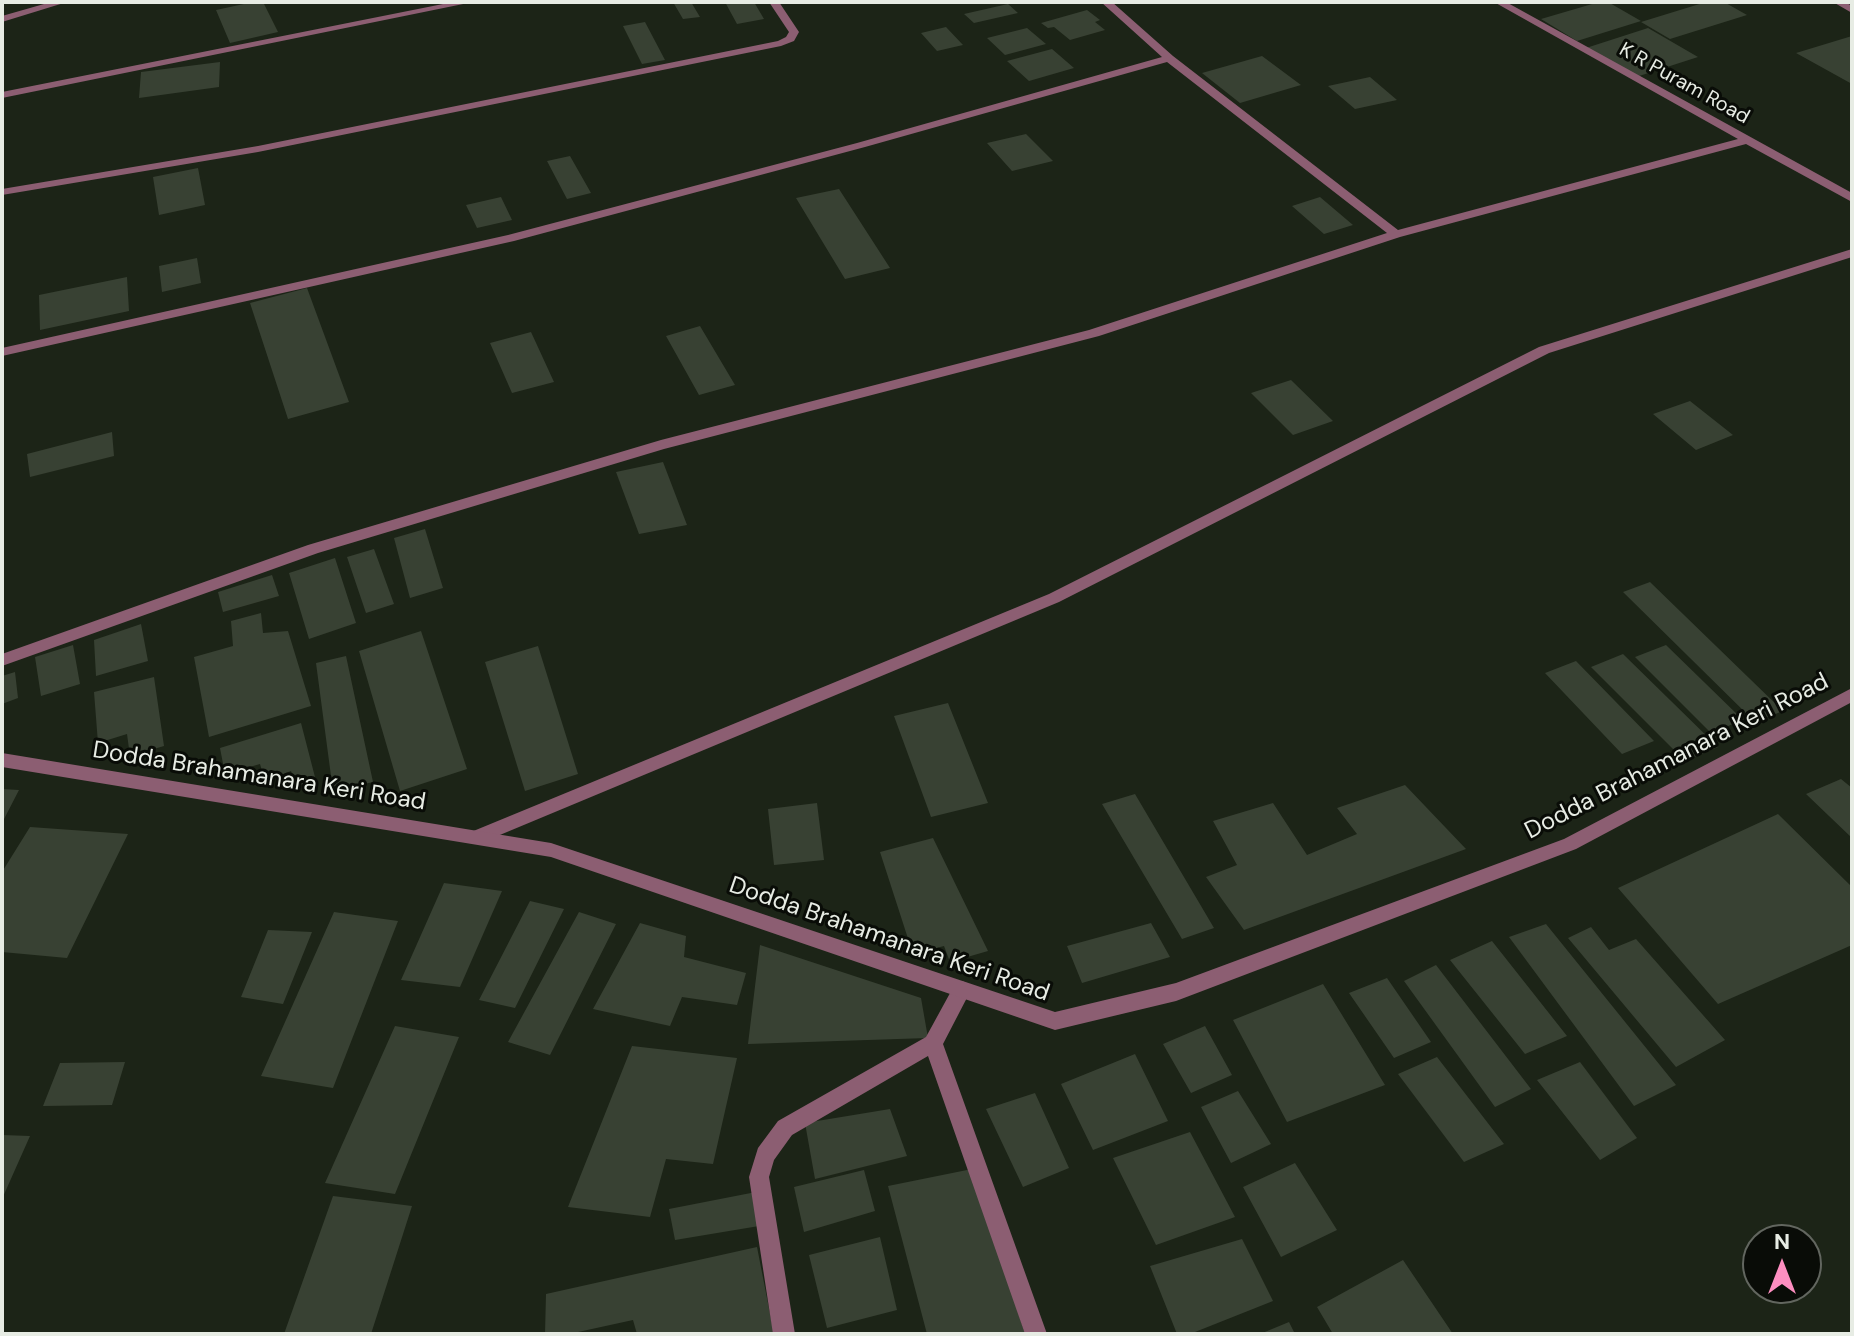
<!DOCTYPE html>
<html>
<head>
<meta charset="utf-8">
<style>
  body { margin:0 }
  #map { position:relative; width:1854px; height:1336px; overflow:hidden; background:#1c2417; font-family:"DM Sans",sans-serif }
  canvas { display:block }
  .frame { position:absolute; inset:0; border:4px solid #e7ece4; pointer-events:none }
  .north { position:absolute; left:1742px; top:1224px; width:80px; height:80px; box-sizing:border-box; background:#090c07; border:2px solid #62665f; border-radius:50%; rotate:0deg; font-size:22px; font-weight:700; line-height:32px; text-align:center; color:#e7ece4 }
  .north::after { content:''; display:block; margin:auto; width:28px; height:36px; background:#fd8ec0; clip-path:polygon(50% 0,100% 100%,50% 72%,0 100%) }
</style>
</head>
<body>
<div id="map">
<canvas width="1854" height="1336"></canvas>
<div class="frame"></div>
<div class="north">N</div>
</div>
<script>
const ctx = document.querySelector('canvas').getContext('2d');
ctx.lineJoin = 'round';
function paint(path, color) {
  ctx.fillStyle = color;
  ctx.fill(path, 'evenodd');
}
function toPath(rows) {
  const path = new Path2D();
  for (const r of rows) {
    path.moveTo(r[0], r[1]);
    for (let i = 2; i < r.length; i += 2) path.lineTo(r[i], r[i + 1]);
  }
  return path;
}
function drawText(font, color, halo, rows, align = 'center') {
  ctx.font = font + ' "DM Sans",sans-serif';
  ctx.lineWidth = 6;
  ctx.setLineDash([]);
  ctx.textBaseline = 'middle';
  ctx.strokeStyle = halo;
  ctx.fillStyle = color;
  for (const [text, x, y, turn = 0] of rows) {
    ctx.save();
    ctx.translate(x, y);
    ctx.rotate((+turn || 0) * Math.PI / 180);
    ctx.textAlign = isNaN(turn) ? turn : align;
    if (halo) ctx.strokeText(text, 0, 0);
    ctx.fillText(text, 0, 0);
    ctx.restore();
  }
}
const building = toPath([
  [253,2,263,2,278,32,230,43,216,10],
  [673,2,691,2,700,17,683,19],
  [725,2,754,2,764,19,737,24],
  [1599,2,1608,2,1641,21,1577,41,1541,19],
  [1706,2,1724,2,1747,15,1670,39,1641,22],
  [1008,4,1018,13,974,23,964,14],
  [1087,10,1100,20,1095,22,1105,30,1070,40,1054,27,1048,28,1041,23],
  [645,22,665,60,642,64,623,26],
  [946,27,963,45,937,51,921,33],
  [1027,28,1046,44,1005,55,987,38],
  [1648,28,1698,57,1636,77,1586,48],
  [1852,36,1852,84,1796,53],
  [1052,49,1074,68,1029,81,1007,61],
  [1262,56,1301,85,1240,103,1202,73],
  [220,62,219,87,139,98,141,72],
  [1370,77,1397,100,1355,109,1328,86],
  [1026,134,1053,161,1012,171,987,143],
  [570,156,591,193,567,199,547,161],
  [198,168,205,205,159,215,153,177],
  [839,189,890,268,845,279,796,198],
  [501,197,512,220,477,228,466,205],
  [1320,197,1353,225,1324,234,1292,206],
  [197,258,201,283,162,292,159,266],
  [127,277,129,311,40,330,39,295],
  [307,288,349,402,288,419,250,303],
  [700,326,735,385,699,395,666,336],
  [531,332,554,382,512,393,490,343],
  [1291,380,1333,421,1293,435,1251,393],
  [1690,401,1733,435,1696,450,1653,414],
  [112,432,114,456,30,477,27,454],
  [663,462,687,525,639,534,616,472],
  [425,529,443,588,410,598,394,538],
  [374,549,394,604,366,613,347,557],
  [335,558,356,623,309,639,289,573],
  [272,575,279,596,223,612,218,592],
  [1650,582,1783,711,1755,722,1623,592],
  [261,613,263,633,288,631,311,706,209,737,194,657,233,646,231,621],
  [141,624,148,661,96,676,94,640],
  [421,631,467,769,400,791,359,651],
  [73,645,80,684,41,696,35,657],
  [1666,645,1743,720,1711,733,1635,657],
  [538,646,578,774,525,791,485,662],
  [1623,654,1718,747,1685,761,1591,667],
  [346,656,373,782,333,791,316,663],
  [1576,661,1654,741,1622,754,1545,673],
  [15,672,18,698,2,704,2,676],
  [154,677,164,746,130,756,127,734,98,743,94,692],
  [948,703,988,803,931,817,894,716],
  [301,723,316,781,296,786,291,771,265,781,260,764,225,774,220,748],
  [1841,779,1852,788,1852,838,1806,794],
  [1405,785,1466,849,1244,930,1206,877,1237,865,1213,821,1273,803,1307,855,1357,834,1337,808],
  [2,789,19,790,2,823],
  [1135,794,1214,928,1182,939,1102,804],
  [817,803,824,860,774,865,768,809],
  [1778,814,1852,887,1852,945,1718,1004,1618,888],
  [30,827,128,834,67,958,2,952,2,872],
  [933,838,988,951,950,962,944,946,913,954,880,852],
  [444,883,502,891,460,987,401,980],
  [530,901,564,909,515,1008,479,1000],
  [334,912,398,921,333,1088,261,1076],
  [579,912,616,924,550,1055,508,1042],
  [640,923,686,936,684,957,746,973,737,1005,682,997,670,1026,593,1009],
  [1151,923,1170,957,1082,983,1067,946],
  [1546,924,1676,1085,1634,1106,1509,937],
  [1591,927,1609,950,1636,939,1725,1040,1676,1067,1568,938],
  [268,930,312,932,283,1004,241,997],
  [1492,941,1567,1036,1525,1054,1450,960],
  [760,945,921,998,928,1038,748,1044],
  [1436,965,1531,1089,1495,1107,1404,981],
  [1387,978,1431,1042,1394,1058,1349,993],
  [1323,984,1385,1085,1287,1122,1233,1020],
  [395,1026,459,1037,395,1194,325,1183],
  [1205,1026,1232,1075,1191,1093,1163,1044],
  [632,1046,737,1058,713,1164,666,1159,650,1217,568,1207],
  [1135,1054,1168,1121,1093,1150,1061,1084],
  [1437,1057,1504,1144,1464,1162,1398,1074],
  [125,1062,112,1105,43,1106,60,1063],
  [1580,1062,1637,1138,1600,1160,1537,1080],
  [1238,1091,1271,1144,1231,1163,1201,1107],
  [1035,1093,1069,1168,1023,1187,986,1109],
  [890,1109,907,1156,815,1179,805,1123],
  [1190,1132,1235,1217,1156,1245,1113,1158],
  [2,1135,30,1136,2,1199],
  [1295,1163,1337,1230,1281,1257,1243,1187],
  [972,1169,1025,1334,927,1334,888,1186],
  [864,1170,875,1211,804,1232,794,1187],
  [756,1192,759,1226,675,1240,669,1209],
  [333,1196,412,1206,371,1334,284,1334],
  [880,1237,897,1310,827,1328,809,1255],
  [1242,1239,1273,1301,1190,1334,1177,1334,1150,1266],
  [757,1247,774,1334,637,1334,633,1320,569,1334,545,1334,546,1294],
  [1403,1260,1453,1334,1333,1334,1317,1307],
  [1289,1322,1295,1334,1260,1334]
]);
const minor = toPath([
  [51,2,67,2,2,22,2,16,51,2],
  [453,2,473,2,2,98,2,92,453,2],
  [769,2,779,2,799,32,794,41,781,46,258,152,2,195,2,189,258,146,778,41,786,37,789,32,769,2],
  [1101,2,1112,2,1173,56,1398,230,1738,139,1494,2,1506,2,1852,193,1852,202,1746,144,1400,237,1099,336,664,449,318,553,2,666,2,654,308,545,661,440,1089,330,1387,233,1167,62,865,147,514,241,2,356,2,348,508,235,857,143,1162,57,1101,2],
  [1833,2,1845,2,1852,6,1852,13,1833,2],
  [1852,249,1852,257,1549,353,1059,602,483,842,477,844,471,842,468,837,471,832,1049,594,1539,347,1852,249],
  [962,981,969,984,971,990,943,1044,1047,1334,1025,1334,928,1056,792,1135,774,1160,769,1177,795,1334,773,1334,749,1177,758,1148,778,1121,926,1037,955,984,962,981]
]);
const tertiary = toPath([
  [1852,688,1852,702,1576,849,1176,1001,1055,1030,551,857,2,767,2,753,551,843,1055,1012,1176,983,1564,839,1852,688]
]);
const farStreetnames = [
  ["K R Puram Road",1684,84,29]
];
const streetNames = [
  ["Dodda Brahamanara Keri Road",1677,757,-27],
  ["Dodda Brahamanara Keri Road",259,777,9],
  ["Dodda Brahamanara Keri Road",889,940,19]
];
paint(building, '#384133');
paint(minor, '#8c5e72');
paint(tertiary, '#8c5e72');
drawText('20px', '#e7ece4', '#090c07', farStreetnames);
drawText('24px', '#e7ece4', '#090c07', streetNames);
</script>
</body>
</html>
